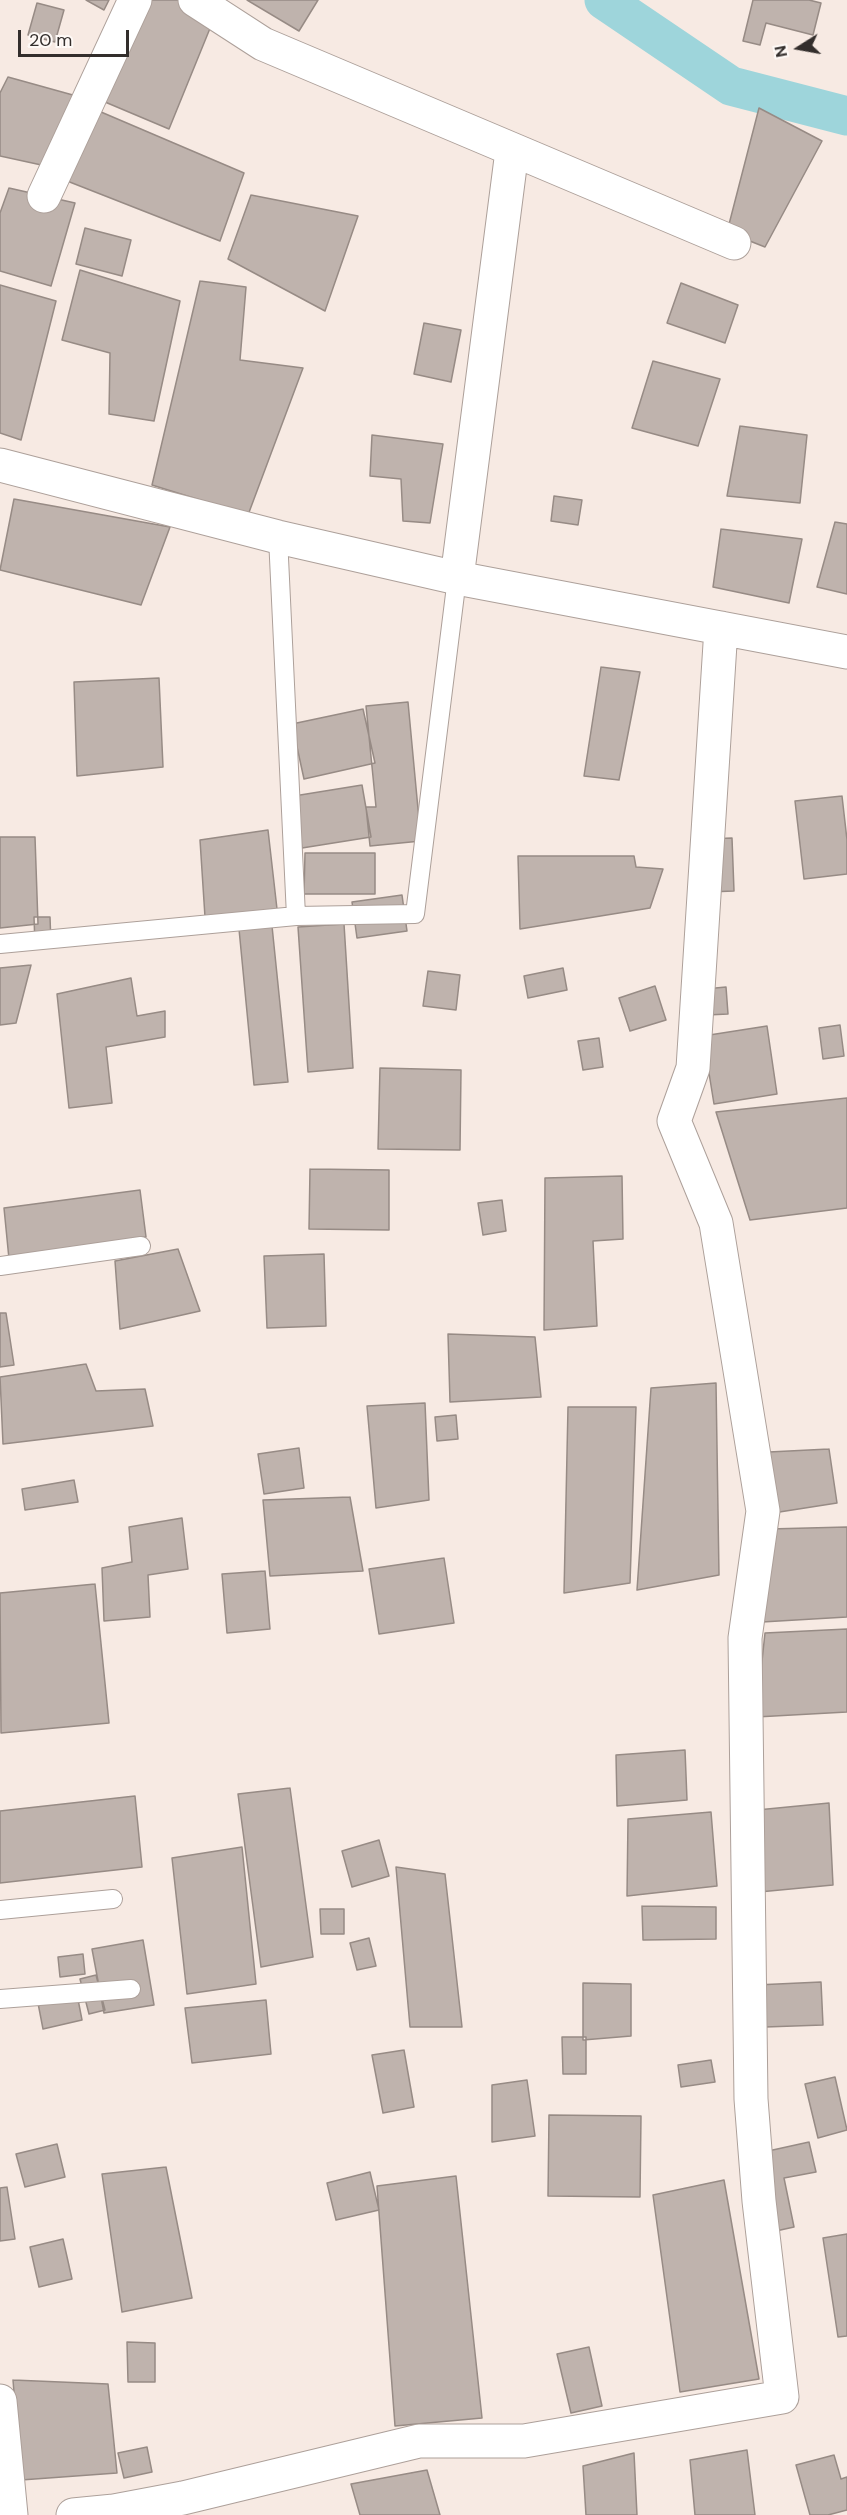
<!DOCTYPE html>
<html>
<head>
<meta charset="utf-8">
<style>
  body { margin:0 }
  #map { position:relative; width:847px; height:2515px; overflow:hidden; background:#f7eae3; font-family:"DM Sans",sans-serif }
  canvas { display:block }
  .north { position:absolute; left:769px; top:18px; width:60px; height:60px; -webkit-text-stroke:4px #fef9f6; paint-order:stroke; rotate:259deg; font-size:16px; font-weight:700; line-height:24px; text-align:center; color:#332e2c }
  .north::after { content:''; display:block; margin:auto; width:21px; height:27px; background:#332e2c; clip-path:polygon(50% 0,100% 100%,50% 72%,0 100%) }
  .scale { position:absolute; left:18px; top:30px; width:111px; height:27px; box-sizing:border-box; border:3px solid #332e2c; border-top:0; padding-left:8px; font-size:18px; line-height:21px; white-space:nowrap; color:#332e2c; -webkit-text-stroke:4px #fef9f6; paint-order:stroke }
</style>
</head>
<body>
<div id="map">
<canvas width="847" height="2515"></canvas>
<div class="north">N</div>
<div class="scale">20 m</div>
</div>
<script>
const ctx = document.querySelector('canvas').getContext('2d');
ctx.lineJoin = 'round';
function toPath(rows) {
  const path = new Path2D();
  for (const r of rows) {
    path.moveTo(r[0], r[1]);
    for (let i = 2; i < r.length; i += 2) path.lineTo(r[i], r[i + 1]);
  }
  return path;
}
function stroke(path, color, width, dash) {
  ctx.strokeStyle = color;
  ctx.lineWidth = width;
  ctx.lineCap = dash ? 'butt' : 'round';
  ctx.setLineDash(dash || []);
  ctx.stroke(path);
}
function paint(path, color) {
  ctx.fillStyle = color;
  ctx.fill(path, 'evenodd');
}
const canal = toPath([
  [604,0,731,86,847,116]
]);
const building = toPath([
  [86,0,109,0,104,10,86,0],
  [144,0,181,0,213,21,169,129,105,102,144,0],
  [247,0,318,0,299,31,247,0],
  [753,0,809,0,821,3,813,35,766,23,760,45,743,41,753,0],
  [37,3,64,10,55,42,28,35,37,3],
  [8,77,80,97,46,166,0,156,0,93,8,77],
  [759,108,822,141,765,247,727,232,759,108],
  [94,109,244,173,220,241,62,179,94,109],
  [9,188,75,203,51,286,0,271,0,213,9,188],
  [251,195,358,216,325,311,228,259,251,195],
  [85,228,131,240,122,276,76,264,85,228],
  [80,270,180,301,154,421,109,414,110,353,62,340,80,270],
  [200,281,246,287,240,360,303,368,248,515,152,485,200,281],
  [681,283,738,305,725,343,667,323,681,283],
  [0,285,56,301,21,440,0,433,0,285],
  [424,323,461,330,451,382,414,374,424,323],
  [653,361,720,379,698,446,632,428,653,361],
  [740,426,807,435,800,503,727,496,740,426],
  [372,435,443,444,430,523,403,521,401,479,370,476,372,435],
  [554,496,582,500,578,525,551,521,554,496],
  [14,499,170,527,141,605,0,570,14,499],
  [835,522,847,524,847,594,817,587,835,522],
  [721,529,802,539,789,603,713,587,721,529],
  [601,667,640,672,619,780,584,776,601,667],
  [159,678,163,767,77,776,74,682,159,678],
  [408,702,421,841,370,846,366,807,376,807,366,706,408,702],
  [363,709,375,763,304,779,292,724,363,709],
  [362,785,371,837,302,848,294,796,362,785],
  [842,796,847,840,847,874,804,879,795,801,842,796],
  [268,830,277,909,205,917,200,840,268,830],
  [0,837,35,837,38,924,0,928,0,837],
  [732,838,734,891,708,892,706,839,732,838],
  [305,853,375,853,375,894,304,894,305,853],
  [518,856,634,856,636,867,663,869,650,908,520,929,518,856],
  [402,895,407,931,357,938,352,902,402,895],
  [34,917,50,917,51,944,35,945,34,917],
  [344,924,353,1068,308,1072,298,927,344,924],
  [272,926,288,1082,254,1085,239,929,272,926],
  [31,965,16,1023,0,1025,0,968,31,965],
  [563,968,567,990,528,998,524,976,563,968],
  [428,971,460,975,456,1010,423,1006,428,971],
  [131,978,137,1016,165,1011,165,1037,106,1047,112,1103,69,1108,57,994,131,978],
  [655,986,666,1020,630,1031,619,998,655,986],
  [726,987,728,1014,707,1015,705,989,726,987],
  [840,1025,844,1056,823,1059,819,1028,840,1025],
  [767,1026,777,1094,714,1104,703,1036,767,1026],
  [599,1038,603,1067,583,1070,578,1041,599,1038],
  [380,1068,461,1070,460,1150,378,1149,380,1068],
  [847,1098,847,1208,750,1220,716,1112,847,1098],
  [310,1169,389,1170,389,1230,309,1229,310,1169],
  [622,1176,623,1239,593,1241,597,1326,544,1330,545,1178,622,1176],
  [140,1190,146,1237,9,1259,4,1208,140,1190],
  [502,1200,506,1231,483,1235,478,1203,502,1200],
  [178,1249,200,1311,120,1329,115,1261,178,1249],
  [324,1254,326,1326,267,1328,264,1256,324,1254],
  [0,1313,6,1313,14,1365,0,1367,0,1313],
  [448,1334,535,1337,541,1397,450,1402,448,1334],
  [86,1364,96,1391,145,1389,153,1426,3,1444,0,1377,86,1364],
  [716,1383,719,1575,637,1590,651,1388,716,1383],
  [425,1403,429,1500,376,1508,367,1406,425,1403],
  [568,1407,636,1407,630,1583,564,1593,568,1407],
  [456,1415,458,1439,437,1441,435,1417,456,1415],
  [299,1448,304,1488,264,1494,258,1454,299,1448],
  [829,1449,837,1503,773,1513,769,1452,829,1449],
  [74,1480,78,1502,25,1510,22,1489,74,1480],
  [350,1497,363,1571,270,1576,263,1500,350,1497],
  [182,1518,188,1569,148,1575,150,1617,104,1621,102,1568,132,1562,129,1527,182,1518],
  [847,1527,847,1617,762,1622,769,1529,847,1527],
  [444,1558,454,1623,379,1634,369,1569,444,1558],
  [265,1571,270,1629,227,1633,222,1574,265,1571],
  [95,1584,109,1723,1,1733,0,1593,95,1584],
  [847,1629,847,1712,756,1717,765,1633,847,1629],
  [685,1750,687,1800,617,1806,616,1755,685,1750],
  [290,1788,313,1957,261,1967,238,1794,290,1788],
  [135,1796,142,1867,0,1883,0,1811,135,1796],
  [829,1803,833,1885,759,1892,757,1810,829,1803],
  [711,1812,717,1886,627,1896,628,1819,711,1812],
  [379,1840,389,1876,352,1887,342,1851,379,1840],
  [242,1847,256,1984,187,1994,172,1858,242,1847],
  [396,1867,445,1874,462,2027,410,2027,396,1867],
  [642,1906,716,1907,716,1939,643,1940,642,1906],
  [320,1909,344,1909,344,1934,321,1934,320,1909],
  [369,1938,376,1966,357,1970,350,1943,369,1938],
  [143,1940,154,2005,104,2013,92,1949,143,1940],
  [83,1954,85,1974,60,1977,58,1957,83,1954],
  [96,1975,105,2010,89,2014,80,1979,96,1975],
  [821,1982,823,2025,736,2028,734,1986,821,1982],
  [583,1983,631,1984,631,2036,583,2040,583,1983],
  [76,1989,82,2020,43,2029,37,1998,76,1989],
  [266,2000,271,2054,192,2063,185,2008,266,2000],
  [562,2037,586,2037,586,2074,563,2074,562,2037],
  [404,2050,414,2107,383,2113,372,2055,404,2050],
  [711,2060,715,2082,681,2087,678,2065,711,2060],
  [835,2077,847,2130,818,2138,805,2084,835,2077],
  [527,2080,535,2136,492,2142,492,2085,527,2080],
  [549,2115,641,2116,640,2197,548,2196,549,2115],
  [809,2142,816,2172,784,2178,794,2227,758,2235,741,2157,809,2142],
  [57,2144,65,2177,25,2187,16,2154,57,2144],
  [166,2167,192,2298,122,2312,102,2174,166,2167],
  [370,2172,379,2210,336,2220,327,2183,370,2172],
  [456,2176,482,2418,395,2426,377,2186,456,2176],
  [724,2180,759,2379,680,2392,653,2195,724,2180],
  [7,2187,15,2239,0,2241,0,2188,7,2187],
  [847,2234,847,2336,838,2337,823,2238,847,2234],
  [63,2239,72,2279,39,2287,30,2247,63,2239],
  [127,2342,155,2343,155,2382,128,2382,127,2342],
  [589,2347,602,2406,571,2413,557,2354,589,2347],
  [13,2380,108,2384,117,2473,21,2480,13,2380],
  [147,2447,152,2472,124,2478,118,2453,147,2447],
  [747,2450,755,2515,695,2515,690,2460,747,2450],
  [634,2453,637,2515,586,2515,583,2466,634,2453],
  [834,2455,841,2479,847,2477,847,2510,828,2515,810,2515,796,2465,834,2455],
  [427,2470,440,2515,360,2515,351,2484,427,2470]
]);
const service = toPath([
  [278,537,296,916],
  [0,944,296,916,415,914,457,578],
  [0,1266,141,1246],
  [0,1910,113,1899],
  [0,1999,131,1989]
]);
const minor = toPath([
  [195,0,263,44,734,243],
  [44,196,135,0],
  [0,465,278,537,457,578,847,652],
  [457,578,512,151],
  [0,2401,11,2515],
  [73,2515,114,2511,183,2498,419,2441,524,2441,782,2397,759,2201,751,2099,745,1638,763,1511,716,1223,674,1121,693,1068,721,628]
]);
stroke(canal, '#9ed5db', 39);
paint(building, '#bfb3ad');
stroke(building, '#978b85', 1.5);
stroke(service, '#ada09a', 20);
stroke(minor, '#ada09a', 35);
stroke(service, '#fff', 18);
stroke(minor, '#fff', 33);
</script>
</body>
</html>
